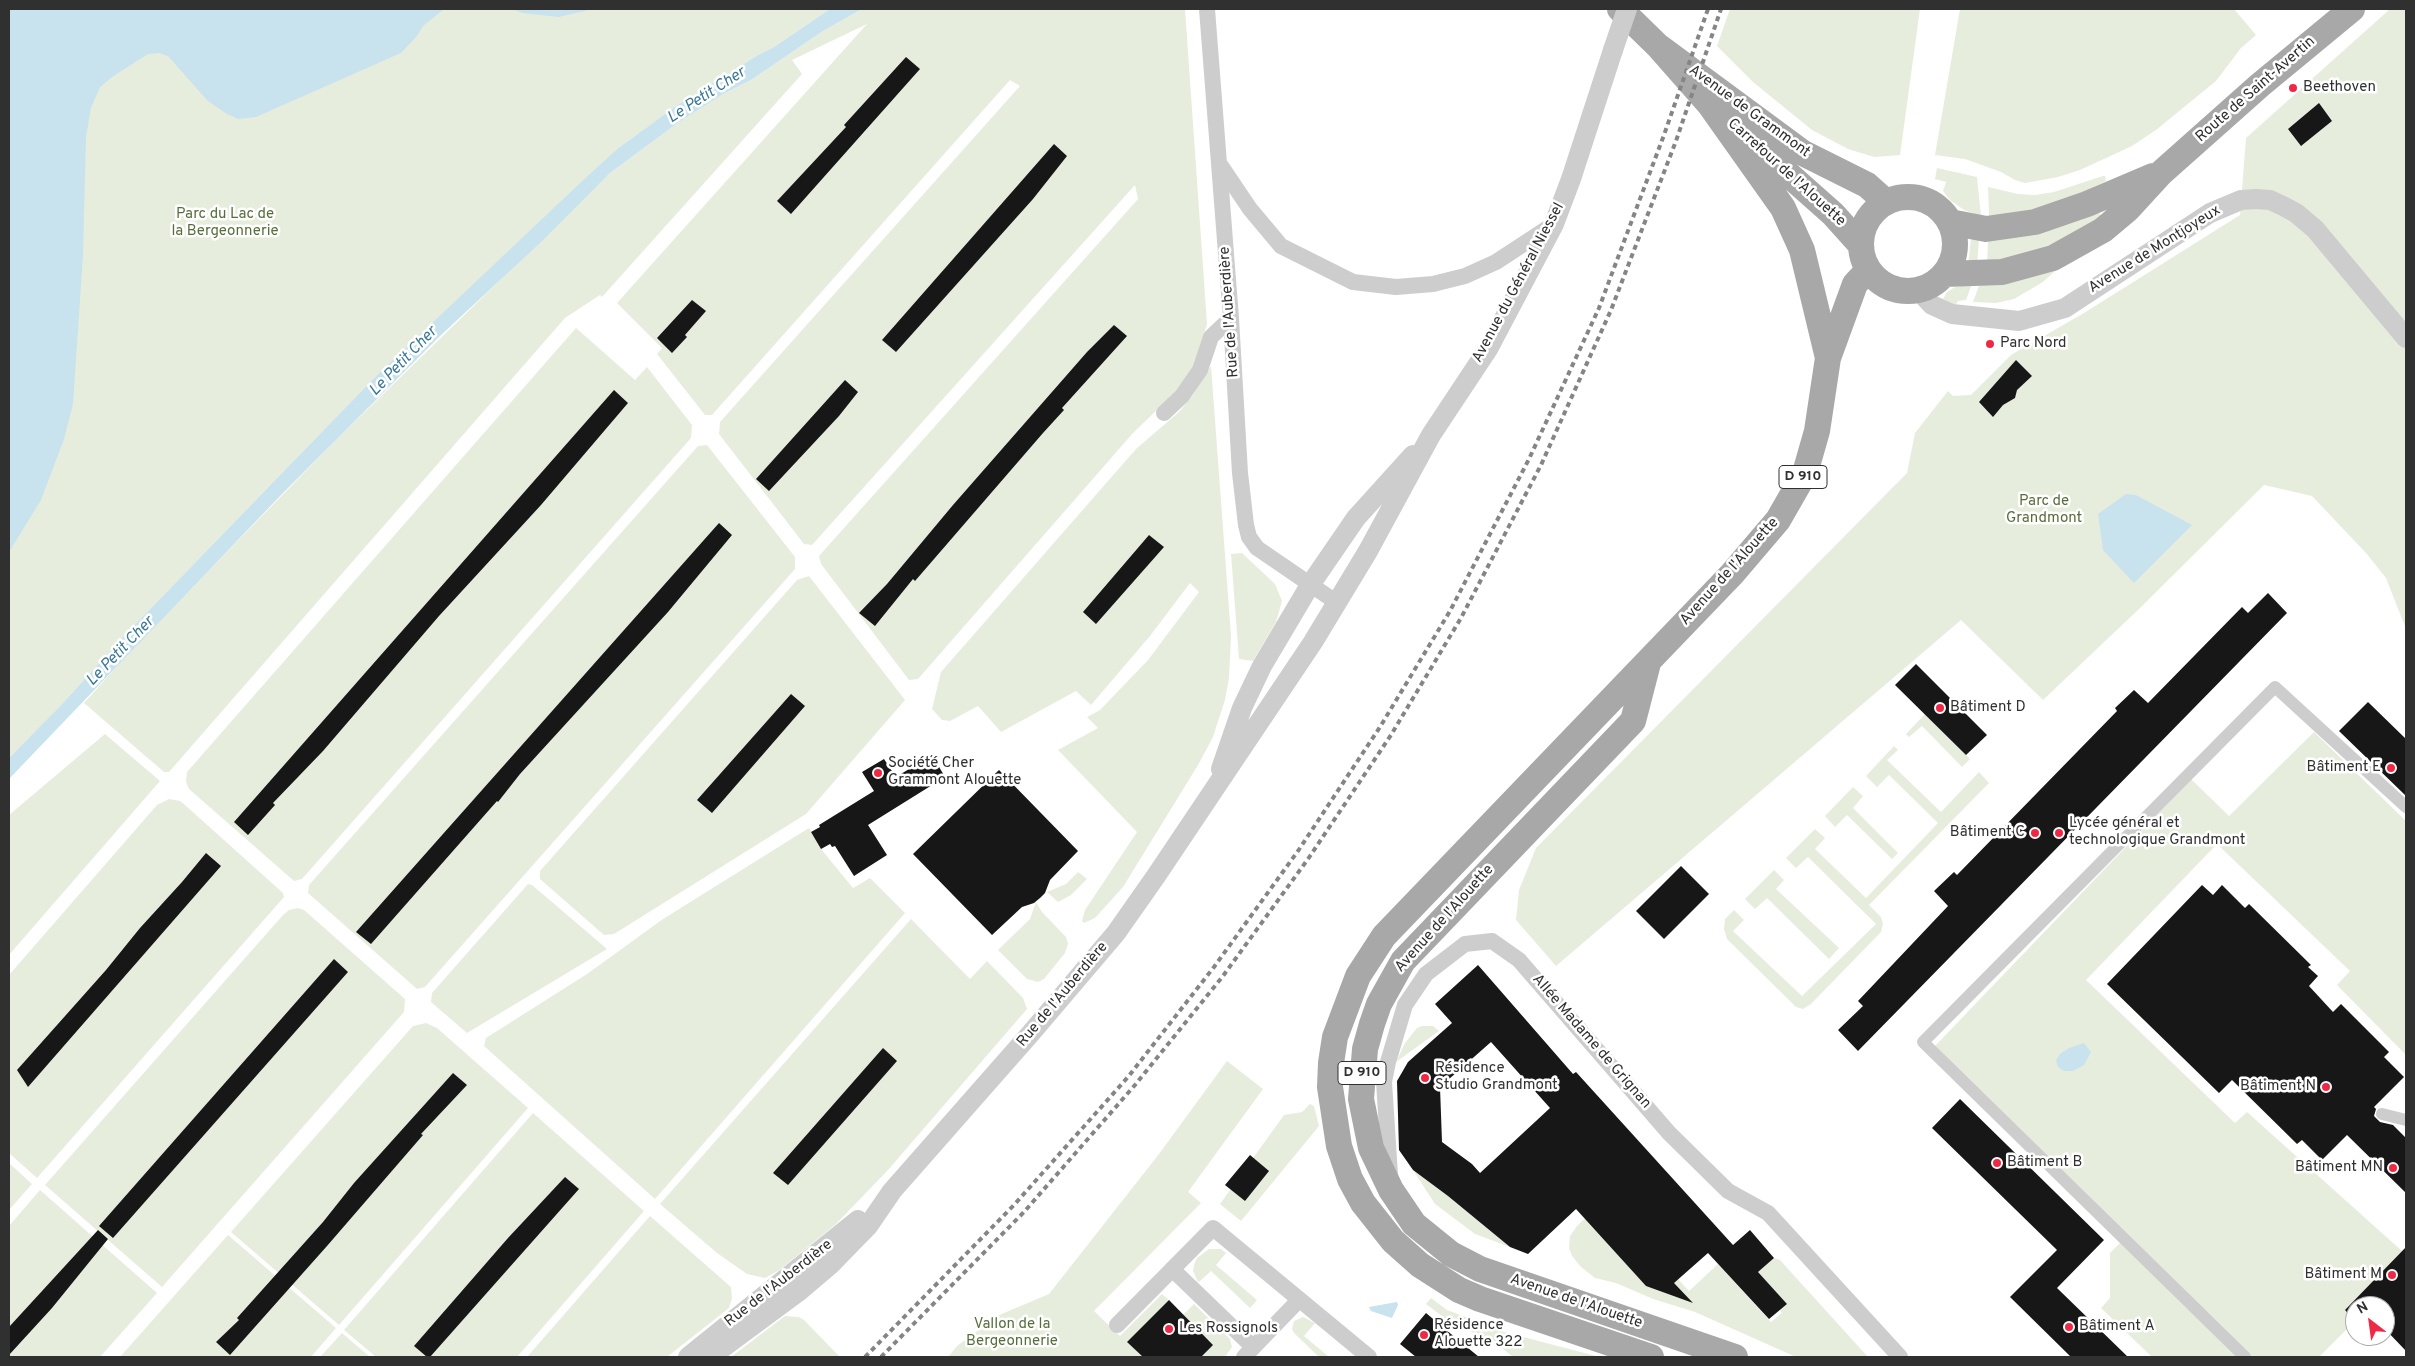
<!DOCTYPE html>
<html>
<head>
<meta charset="utf-8">
<style>
  body { margin:0 }
  #map { position:relative; width:2415px; height:1366px; overflow:hidden; background:#fff; font-family:Overpass,sans-serif }
  canvas { display:block }
  .frame { position:absolute; inset:0; border:10px solid #303030; pointer-events:none }
  .north { position:absolute; left:2345px; top:1296px; width:50px; height:50px; box-sizing:border-box; background:#fff; border:1px solid #acacac; border-radius:50%; rotate:330deg; font-size:14px; font-weight:700; line-height:20px; text-align:center; color:#303030 }
  .north::after { content:''; display:block; margin:auto; width:18px; height:22px; background:#ef2945; clip-path:polygon(50% 0,100% 100%,50% 72%,0 100%) }
</style>
</head>
<body>
<div id="map">
<canvas width="2415" height="1366"></canvas>
<div class="frame"></div>
<div class="north">N</div>
</div>
<script>
const ctx = document.querySelector('canvas').getContext('2d');
ctx.lineJoin = 'round';
function paint(path, color) {
  ctx.fillStyle = color;
  ctx.fill(path, 'evenodd');
}
function toPath(rows) {
  const path = new Path2D();
  for (const r of rows) {
    if (r.length === 3) {
      path.moveTo(r[0] + r[2], r[1]);
      path.arc(r[0], r[1], r[2], 0, 2 * Math.PI);
      continue;
    }
    path.moveTo(r[0], r[1]);
    for (let i = 2; i < r.length; i += 2) path.lineTo(r[i], r[i + 1]);
  }
  return path;
}
function stroke(path, color, width, dash) {
  ctx.strokeStyle = color;
  ctx.lineWidth = width;
  ctx.lineCap = dash ? 'butt' : 'round';
  ctx.setLineDash(dash || []);
  ctx.stroke(path);
}
function drawText(font, color, halo, rows, align = 'center') {
  ctx.font = font + ' Overpass,sans-serif';
  ctx.lineWidth = 5;
  ctx.setLineDash([]);
  ctx.textBaseline = 'middle';
  ctx.strokeStyle = halo;
  ctx.fillStyle = color;
  for (const [text, x, y, turn = 0] of rows) {
    ctx.save();
    ctx.translate(x, y);
    ctx.rotate((+turn || 0) * Math.PI / 180);
    ctx.textAlign = isNaN(turn) ? turn : align;
    if (halo) ctx.strokeText(text, 0, 0);
    ctx.fillText(text, 0, 0);
    ctx.restore();
  }
}
const green = toPath([
  [9,9,830,9,774,47,758,55,676,106,617,149,378,374,124,636,62,704,9,758],
  [862,9,1185,9,1207,324,1193,369,1184,384,1133,433,918,679,909,680,821,564,819,556,1138,199,1135,185,812,545,804,544,719,434,720,422,1020,86,1010,80,712,415,705,415,657,354,662,348,617,303,867,24,792,60,802,74,602,297,600,295,565,318,169,772,164,772,84,703,138,643,336,440,610,173,679,122,725,93,751,80,823,31],
  [1730,9,1920,9,1900,155,1874,157,1848,149,1812,130,1753,82,1717,46],
  [1960,9,2234,9,2256,35,2241,48,2216,81,2156,130,2132,146,2080,170,2058,177,2025,183,2015,180,2001,172,1965,159,1935,155],
  [2390,9,2406,9,2406,629,2386,578,2366,553,2312,496,2264,485,2139,609,2043,700,1961,620,1556,966,1516,920,1519,890,1536,848,1907,473,1915,433,1948,391,1953,396,1971,395,2011,355,2084,313,2240,215,2246,138],
  [1937,168,1977,177,1981,216,1964,210,1950,200,1943,191,1946,182,1935,179],
  [2103,176,2105,176,2106,181,2080,194,2031,212,1989,216,1988,187,2018,194,2035,195,2054,192],
  [2098,212,2102,216,2054,247,1987,265,1988,240],
  [1971,238,1979,239,1977,266,1968,267],
  [2067,260,2043,282,2014,299,1996,303,1973,302,1980,283],
  [1972,284,1966,300,1958,301,1955,306,1943,299,1947,292,1955,287],
  [576,328,635,380,647,367,692,425,691,438,302,879,294,881,189,789,186,782,187,772],
  [1211,366,1231,636,1229,678,1225,700,1213,737,1198,765,1123,887,1095,918,1084,923,1082,921,1085,910,1137,832,1058,750,1098,728,1087,717,1100,710,1148,660,1199,592,1190,583,1150,636,1091,705,1076,691,1001,732,978,706,950,721,942,720,932,709,941,672,1136,449,1179,412,1192,396],
  [707,445,795,557,795,569,425,987,417,989,308,893,309,885,698,446],
  [1242,553,1275,584,1282,601,1276,622,1253,661,1239,659,1231,554],
  [809,576,905,700,806,814,614,934,604,935,540,879,540,871,797,580],
  [1925,714,1970,759,1962,767,1922,726,1909,737,1906,734],
  [2314,732,2406,821,2406,1055,2337,985,2350,971,2217,844,2086,980,2235,1123,2247,1112,2402,1251,2345,1310,2355,1321,2319,1357,2152,1357,2101,1308,2110,1298,2110,1253,2127,1236,1935,1046,2191,779,2229,816],
  [105,734,160,781,9,955,9,815],
  [1894,746,1898,750,1887,760,1941,812,1979,772,1989,783,1869,905,1881,917,1883,924,1881,932,1811,1004,1803,1009,1796,1007,1727,939,1724,929,1725,919,1734,910,1744,920,1733,931,1802,996,1876,924,1808,857,1796,868,1786,858,1815,829,1825,838,1815,849,1866,898,1938,823,1889,775,1877,787,1866,776],
  [1853,787,1863,796,1853,808,1898,853,1892,859,1847,815,1835,827,1825,816],
  [169,799,180,801,185,805,283,893,284,897,37,1178,9,1153,9,975,157,805],
  [809,828,821,849,853,888,870,878,905,913,655,1199,484,1046,486,1038,587,974,663,919],
  [1774,870,1784,880,1776,889,1839,948,1829,959,1767,898,1755,909,1745,899],
  [1078,872,1087,879,1071,895,1058,902,1047,892,1066,884],
  [528,884,532,885,607,949,467,1033,431,1002,432,993],
  [1036,902,1042,912,1066,937,1068,944,1065,953,1044,979,1038,982,1027,979,998,950,1030,919],
  [298,908,304,910,405,999,404,1012,162,1287,45,1185,283,915,289,910],
  [911,919,970,979,987,961,1023,998,1027,1009,888,1170,835,1225,778,1271,765,1278,747,1274,717,1253,660,1204],
  [426,1023,437,1028,528,1108,339,1325,231,1232,413,1026],
  [1422,1026,1433,1026,1439,1031,1396,1062,1405,1043,1417,1028],
  [1227,1061,1263,1089,1188,1192,1201,1203,1094,1311,1120,1336,1162,1294,1169,1300,1127,1342,1143,1357,948,1357,957,1346,997,1316,1049,1294,1159,1154],
  [1310,1104,1314,1106,1319,1126,1241,1221,1220,1204,1284,1115,1302,1112],
  [533,1113,644,1211,517,1357,376,1357,344,1330],
  [9,1163,32,1184,9,1210],
  [1413,1170,1448,1196,1510,1247,1475,1234,1435,1204],
  [40,1190,157,1293,100,1357,9,1357,9,1226],
  [1599,1205,1612,1207,1689,1291,1718,1264,1771,1322,1782,1313,1780,1310,1787,1304,1758,1272,1774,1258,1780,1260,1868,1357,1796,1357,1695,1312,1653,1299,1616,1283,1595,1278,1581,1267,1572,1256,1569,1248,1570,1236,1577,1226],
  [650,1216,731,1287,732,1298,729,1308,667,1357,527,1357],
  [228,1235,336,1328,311,1357,120,1357],
  [1209,1249,1221,1249,1226,1253,1216,1265,1257,1300,1250,1308,1211,1271,1199,1282,1197,1280,1193,1271,1194,1265,1197,1258],
  [1431,1298,1447,1310,1504,1332,1600,1357,1513,1357,1495,1342,1451,1323,1426,1304],
  [1194,1304,1230,1339,1232,1347,1225,1357,1201,1357,1213,1344,1183,1315],
  [785,1316,799,1317,804,1320,840,1357,731,1357],
  [1303,1317,1315,1323,1304,1336,1329,1357,1319,1357,1294,1333,1292,1329,1294,1321],
  [342,1333,370,1357,320,1357]
]);
const water = toPath([
  [9,9,444,9,423,26,417,36,401,53,256,117,238,119,227,114,208,101,168,56,159,53,148,54,112,77,100,87,91,108,86,137,83,255,73,404,64,439,41,500,9,552],
  [513,9,593,9,559,17,522,13],
  [830,9,862,9,823,31,751,80,725,93,679,122,610,173,541,242,439,337,283,493,9,779,9,758,62,704,124,636,378,374,578,185,617,149,676,106,758,55,774,47],
  [2126,494,2136,495,2192,525,2134,583,2103,550,2098,514],
  [2084,1043,2091,1052,2084,1065,2073,1071,2064,1071,2058,1067,2056,1060,2060,1054,2069,1048],
  [1397,1302,1398,1305,1392,1318,1371,1311,1369,1307]
]);
const building = toPath([
  [906,57,920,69,791,214,777,201,846,127,844,125],
  [2319,103,2332,121,2301,146,2288,129],
  [1054,144,1067,156,1033,199,896,352,882,340],
  [692,300,706,311,685,335,687,337,672,353,657,338],
  [1114,325,1127,336,1062,408,1064,410,1043,433,915,581,913,579,875,626,859,613,887,584,953,505,1087,352],
  [2016,360,2032,376,2017,390,2015,398,2003,405,1993,417,1979,402],
  [845,380,858,392,839,416,769,491,756,479],
  [614,390,628,403,541,505,439,616,323,751,273,803,275,805,248,835,234,822],
  [719,523,732,535,668,612,520,774,498,802,497,801,371,944,356,932],
  [1149,535,1164,547,1096,624,1083,612],
  [2268,593,2287,613,1858,1051,1838,1030,1863,1006,1858,1001,1948,906,1934,891,1954,872,1957,875,2117,711,2115,708,2134,690,2148,703,2242,607,2248,613],
  [1916,664,1987,735,1966,755,1895,685],
  [791,694,805,706,712,813,697,800],
  [2368,702,2406,739,2406,796,2339,731],
  [932,755,945,777,868,825,887,855,854,876,835,846,832,847,830,844,821,849,811,832,820,827,819,825,874,791,862,772,884,759,896,777],
  [999,770,1078,851,1050,880,1045,893,1040,898,1034,903,1022,907,992,935,913,854],
  [206,853,221,866,28,1087,17,1070,106,970,140,928,182,882],
  [1681,866,1709,894,1664,939,1636,911],
  [2202,885,2213,895,2222,885,2245,908,2249,904,2311,965,2308,967,2318,976,2309,986,2333,1012,2341,1004,2389,1052,2384,1057,2404,1077,2374,1107,2376,1109,2374,1116,2380,1122,2393,1125,2406,1138,2406,1193,2347,1135,2322,1160,2302,1140,2297,1144,2232,1080,2219,1093,2107,984],
  [334,959,348,972,113,1238,99,1226],
  [1478,965,1573,1074,1576,1072,1733,1245,1750,1230,1774,1258,1758,1272,1787,1304,1769,1319,1708,1253,1674,1283,1693,1303,1646,1286,1576,1209,1528,1254,1510,1247,1448,1196,1413,1170,1399,1150,1397,1081,1408,1062,1452,1023,1435,1004],
  [1491,1042,1550,1108,1480,1173,1472,1164,1442,1142,1440,1087],
  [883,1048,897,1061,788,1185,773,1173],
  [453,1073,467,1085,421,1134,423,1135,327,1246,230,1355,216,1342,239,1320,237,1318,323,1222,354,1183],
  [1960,1099,2104,1240,2057,1288,2128,1357,2071,1357,2010,1297,2057,1250,1932,1128],
  [1250,1155,1269,1171,1245,1201,1225,1185],
  [565,1177,579,1189,430,1357,427,1357,414,1346,508,1238],
  [98,1230,108,1239,52,1308,9,1355,9,1327],
  [2406,1247,2406,1351,2385,1329,2385,1306,2355,1306,2355,1321,2345,1310],
  [1169,1300,1213,1345,1201,1357,1143,1357,1127,1342],
  [1426,1313,1451,1334,1479,1357,1416,1357,1400,1344]
]);
const pedestrian = toPath([
  [2382,1114,2406,1120],
  [2245,1357,1923,1042,2275,687,2406,807]
]);
const minor = toPath([
  [1207,9,1231,318,1240,473,1246,525,1249,537,1257,548,1336,602],
  [1221,166,1250,209,1281,246,1353,282,1396,287,1433,284,1465,276,1496,262,1554,224],
  [1164,413,1182,396,1200,370,1211,337,1231,318],
  [1390,1175,1384,1082,1388,1062,1405,1005,1426,974,1465,944,1492,941,1519,960,1669,1133,1728,1191,1768,1213,1900,1357],
  [1172,1269,1253,1347],
  [1117,1325,1213,1228,1369,1357],
  [1244,1357,1299,1300]
]);
const tertiary = toPath([
  [1918,290,1932,305,1952,314,2019,321,2065,308,2210,213,2241,200,2256,199,2270,200,2283,206,2296,213,2315,229,2406,338],
  [1221,769,1242,708,1262,666,1310,585,1356,518,1413,455],
  [688,1357,858,1220],
  [706,1357,721,1349,798,1292,831,1264,868,1226,892,1191,1031,1033,1116,933,1156,876,1313,642,1368,551,1431,435,1488,349,1554,224,1571,179,1613,50]
]);
const primary = toPath([
  [1620,9,1658,46,1803,153,1867,185,1886,202],
  [1658,46,1710,105,1783,208,1802,250,1828,358],
  [1744,135,1833,214,1860,244],
  [1908,244,47],
  [1950,222,1986,229,2035,222,2087,204,2153,176],
  [1944,274,2002,272,2053,258,2103,230,2128,209,2161,173,2260,85,2352,9],
  [1648,663,1633,721,1403,961,1379,1004,1372,1024,1365,1049,1361,1099,1371,1148,1391,1190,1414,1224,1451,1254,1480,1269,1735,1357],
  [1651,1357,1480,1299,1459,1290,1420,1265,1393,1241,1363,1203,1350,1179,1339,1146,1330,1087,1331,1063,1335,1037,1358,976,1384,936,1732,574,1778,520,1805,473,1817,431,1828,358,1855,284,1868,270]
]);
const rail = toPath([
  [865,1357,1014,1205,1128,1077,1214,967,1298,851,1380,727,1450,611,1529,459,1599,308,1664,135,1708,9],
  [881,1357,1024,1212,1135,1085,1223,976,1308,859,1391,735,1461,618,1541,465,1611,310,1676,141,1721,9]
]);
const tertiaryBridge = toPath([
  [1613,50,1627,9]
]);
const markers = [
  [2293,88,5,"#ef2945"],
  [1990,344,5,"#ef2945"],
  [1940,708,5,"#ef2945"],
  [2391,768,5,"#ef2945"],
  [878,773,5,"#ef2945"],
  [2035,833,5,"#ef2945"],
  [2059,833,5,"#ef2945"],
  [1425,1078,5,"#ef2945"],
  [2326,1087,5,"#ef2945"],
  [1997,1163,5,"#ef2945"],
  [2393,1168,5,"#ef2945"],
  [2392,1275,5,"#ef2945"],
  [2069,1327,5,"#ef2945"],
  [1169,1329,5,"#ef2945"],
  [1424,1335,5,"#ef2945"]
];
const shields = [
  [1803,477,48],
  [1362,1073,48]
];
const shieldNames = [
  ["D 910",1803,477],
  ["D 910",1362,1073]
];
const poiNames = [
  ["Beethoven",2303,88],
  ["Parc Nord",2000,344],
  ["Bâtiment D",1950,708],
  ["Société Cher",888,764],
  ["Grammont Alouette",888,781],
  ["Bâtiment E",2381,768,"right"],
  ["Lycée général et",2069,824],
  ["technologique Grandmont",2069,841],
  ["Bâtiment C",2025,833,"right"],
  ["Résidence",1435,1069],
  ["Studio Grandmont",1435,1086],
  ["Bâtiment N",2316,1087,"right"],
  ["Bâtiment B",2007,1163],
  ["Bâtiment MN",2383,1168,"right"],
  ["Bâtiment M",2382,1275,"right"],
  ["Résidence",1434,1326],
  ["Alouette 322",1434,1343],
  ["Bâtiment A",2079,1327],
  ["Les Rossignols",1179,1329]
];
const streetNames = [
  ["Route de Saint-Avertin",2256,90,-41],
  ["Avenue de Grammont",1749,112,36],
  ["Carrefour de l'Alouette",1786,173,42],
  ["Avenue de Montjoyeux",2155,250,-32],
  ["Avenue du Général Niessel",1519,283,-62],
  ["Rue de l'Auberdière",1230,312,-94],
  ["Avenue de l'Alouette",1730,572,-48],
  ["Avenue de l'Alouette",1445,919,-48],
  ["Rue de l'Auberdière",1063,995,-50],
  ["Allée Madame de Grignan",1591,1042,49],
  ["Rue de l'Auberdière",779,1284,-38],
  ["Avenue de l'Alouette",1576,1302,19]
];
const parkNames = [
  ["Parc du Lac de",225,215],
  ["la Bergeonnerie",225,232],
  ["Parc de",2044,502],
  ["Grandmont",2044,519],
  ["Vallon de la",1012,1325],
  ["Bergeonnerie",1012,1342]
];
const waterNames = [
  ["Le Petit Cher",707,96,-33],
  ["Le Petit Cher",404,362,-46],
  ["Le Petit Cher",121,652,-46]
];
paint(green, '#e7eddd');
paint(water, '#c8e2ee');
paint(building, '#171717');
stroke(pedestrian, '#cdcdcd', 12);
stroke(minor, '#cdcdcd', 16);
stroke(tertiary, '#cdcdcd', 20);
stroke(primary, '#a8a8a8', 26);
stroke(rail, '#858585', 4, [5, 4]);
stroke(tertiaryBridge, '#cdcdcd', 20);
for (const [x, y, r, color] of markers) {
  const dot = new Path2D();
  dot.arc(x, y, r, 0, 2 * Math.PI);
  ctx.fillStyle = color;
  ctx.fill(dot);
  stroke(dot, '#fff', 2);
}
for (const [x, y, w] of shields) {
  const box = new Path2D();
  box.roundRect(x - w / 2, y - 11.5, w, 23, 4);
  ctx.fillStyle = '#fff';
  ctx.fill(box);
  stroke(box, '#303030', 1);
}
drawText('bold 14px', '#303030', null, shieldNames);
drawText('15px', '#303030', '#fff', poiNames, 'left');
drawText('15px', '#303030', '#fff', streetNames);
drawText('15px', '#566e3a', '#fff', parkNames);
drawText('italic 16px', '#387897', '#fff', waterNames);
</script>
</body>
</html>
